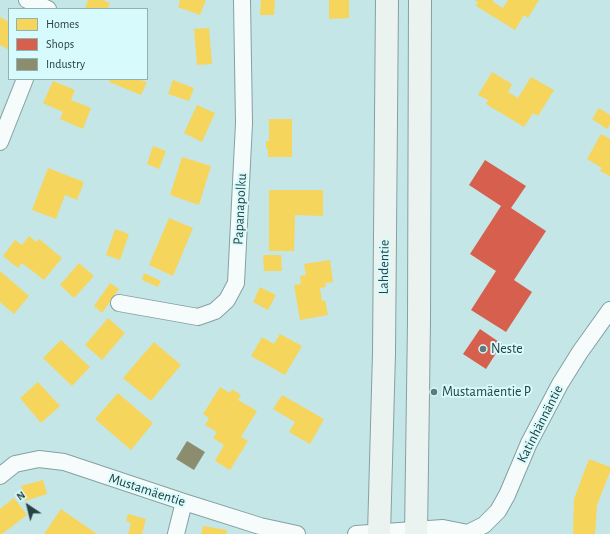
<!DOCTYPE html>
<html>
<head>
<meta charset="utf-8">
<style>
  body { margin:0 }
  #map { position:relative; width:610px; height:534px; overflow:hidden; background:#c4e6e7; font-family:"Alegreya Sans",sans-serif }
  canvas { display:block }
  .legend { position:absolute; left:8px; top:8px; width:140px; height:72px; box-sizing:border-box; background:#d7fbfc; border:1px solid #91b1b2; margin:0; padding:5px 7px; list-style:none; font-size:12px; color:#284142 }
  .legend li { display:flex; align-items:center; gap:8px; height:20px }
  .legend b { width:20px; border:1px solid #91b1b2 }
  .north { position:absolute; left:8px; top:486px; width:40px; height:40px; -webkit-text-stroke:3px #d7fbfc; paint-order:stroke; rotate:325deg; font-size:11px; font-weight:700; line-height:16px; text-align:center; color:#284142 }
  .north::after { content:''; display:block; margin:auto; width:14px; height:18px; background:#284142; clip-path:polygon(50% 0,100% 100%,50% 72%,0 100%) }
</style>
</head>
<body>
<div id="map">
<canvas width="610" height="534"></canvas>
<ul class="legend">
<li><b style="height:11px;background:#f6d55c"></b>Homes</li>
<li><b style="height:11px;background:#d6604d"></b>Shops</li>
<li><b style="height:11px;background:#8c8c6e"></b>Industry</li>
</ul>
<div class="north">N</div>
</div>
<script>
const ctx = document.querySelector('canvas').getContext('2d');
ctx.lineJoin = 'round';
function paint(path, color) {
  ctx.fillStyle = color;
  ctx.fill(path, 'evenodd');
}
function toPath(rows) {
  const path = new Path2D();
  for (const r of rows) {
    path.moveTo(r[0], r[1]);
    for (let i = 2; i < r.length; i += 2) path.lineTo(r[i], r[i + 1]);
  }
  return path;
}
function stroke(path, color, width, dash) {
  ctx.strokeStyle = color;
  ctx.lineWidth = width;
  ctx.lineCap = dash ? 'butt' : 'round';
  ctx.setLineDash(dash || []);
  ctx.stroke(path);
}
function drawText(font, color, halo, rows, align = 'center') {
  ctx.font = font + ' "Alegreya Sans",sans-serif';
  ctx.lineWidth = 4;
  ctx.setLineDash([]);
  ctx.textBaseline = 'middle';
  ctx.strokeStyle = halo;
  ctx.fillStyle = color;
  for (const [text, x, y, turn = 0] of rows) {
    ctx.save();
    ctx.translate(x, y);
    ctx.rotate((+turn || 0) * Math.PI / 180);
    ctx.textAlign = isNaN(turn) ? turn : align;
    if (halo) ctx.strokeText(text, 0, 0);
    ctx.fillText(text, 0, 0);
    ctx.restore();
  }
}
const homes = toPath([
  [88,0,103,0,110,3,107,9,85,9],
  [180,0,206,0,200,15,178,7],
  [261,0,275,0,274,15,260,15],
  [329,0,349,0,349,18,329,19],
  [474,0,494,0,493,2,503,8,508,0,539,0,528,18,524,15,515,30,476,6,478,2],
  [0,17,9,22,9,50,0,45],
  [209,28,212,64,197,65,194,29],
  [492,72,512,84,508,92,518,98,531,77,554,90,538,116,533,113,524,127,486,104,488,100,478,95],
  [110,79,138,79,147,82,141,95,109,82],
  [173,80,194,88,189,101,168,94],
  [53,81,75,90,71,100,91,108,83,129,60,119,63,112,43,103],
  [197,105,215,113,202,142,184,133],
  [599,108,610,115,610,125,607,129,592,119],
  [269,119,292,119,292,157,268,157,268,149,266,149,266,141,269,141],
  [601,134,610,139,610,176,600,171,602,168,587,159],
  [153,146,166,151,159,169,147,164],
  [182,157,211,166,199,205,170,195],
  [48,168,84,182,77,200,65,195,56,219,32,210],
  [269,190,323,190,323,216,295,215,294,251,269,251],
  [169,218,193,228,173,276,149,265],
  [115,229,129,234,120,260,106,255],
  [29,236,36,242,39,239,62,258,44,280,22,263,18,268,3,256,15,240,22,245],
  [263,255,281,255,282,271,264,271],
  [330,260,333,282,325,283,326,287,320,288,322,301,325,300,328,315,300,320,294,285,301,284,300,276,306,275,304,264],
  [79,263,94,276,74,298,60,285],
  [0,271,29,296,14,314,0,302],
  [144,273,161,281,158,287,142,280],
  [110,283,119,289,102,313,94,306],
  [260,287,276,295,268,310,253,302],
  [108,318,125,333,102,360,85,345],
  [280,334,302,346,285,375,251,356,262,337,274,344],
  [61,340,90,367,72,386,43,358],
  [154,342,181,365,151,401,123,378],
  [38,382,60,406,41,423,20,398],
  [220,387,230,393,232,389,241,395,238,400,257,411,241,437,248,441,230,470,215,461,224,445,213,438,217,432,205,425,209,418,203,414],
  [118,393,153,423,131,450,95,419],
  [282,395,324,419,310,444,289,432,295,422,273,409],
  [589,459,610,467,610,472,597,505,595,534,573,534,574,499],
  [43,480,47,494,25,501,21,486],
  [14,498,27,515,2,534,0,534,0,509],
  [61,509,97,534,44,534],
  [128,514,146,519,142,534,128,534,131,523,126,521],
  [203,526,227,530,226,534,201,534]
]);
const shops = toPath([
  [485,160,526,186,511,208,546,231,514,280,532,292,506,332,471,310,496,271,470,254,501,206,469,185],
  [480,329,502,344,486,369,463,354]
]);
const industry = toPath([
  [187,441,205,452,194,470,176,459]
]);
const street = toPath([
  [27,0,48,9],
  [0,142,25,79],
  [119,303,198,317,215,311,227,300,236,283,244,123,242,0],
  [0,476,15,464,39,459,64,462,184,502,260,526,297,534],
  [176,534,184,502],
  [356,534,443,528,468,533],
  [466,534,484,525,498,511,507,495,529,443,560,384,580,352,610,310]
]);
const secondary = toPath([
  [379,534,384,353,387,0],
  [416,534,419,322,420,0]
]);
const markers = [
  [483,349,4,"#5f7b7c"],
  [434,392,4,"#5f7b7c"]
];
const streetNames = [
  ["Papanapolku",240,209,-87],
  ["Lahdentie",384,267,-89],
  ["Katinhännäntie",540,424,-63],
  ["Mustamäentie",147,490,18]
];
const poiNames = [
  ["Neste",491,349],
  ["Mustamäentie P",442,392]
];
paint(homes, '#f6d55c');
paint(shops, '#d6604d');
paint(industry, '#8c8c6e');
stroke(street, '#86a0a1', 18);
stroke(secondary, '#86a0a1', 24);
stroke(street, '#f6fbfb', 16);
stroke(secondary, '#ebf3f0', 22);
for (const [x, y, r, color] of markers) {
  const dot = new Path2D();
  dot.arc(x, y, r, 0, 2 * Math.PI);
  ctx.fillStyle = color;
  ctx.fill(dot);
  stroke(dot, '#d7fbfc', 1.5);
}
drawText('14px', '#284142', '#d7fbfc', streetNames);
drawText('14px', '#284142', '#d7fbfc', poiNames, 'left');
</script>
</body>
</html>
